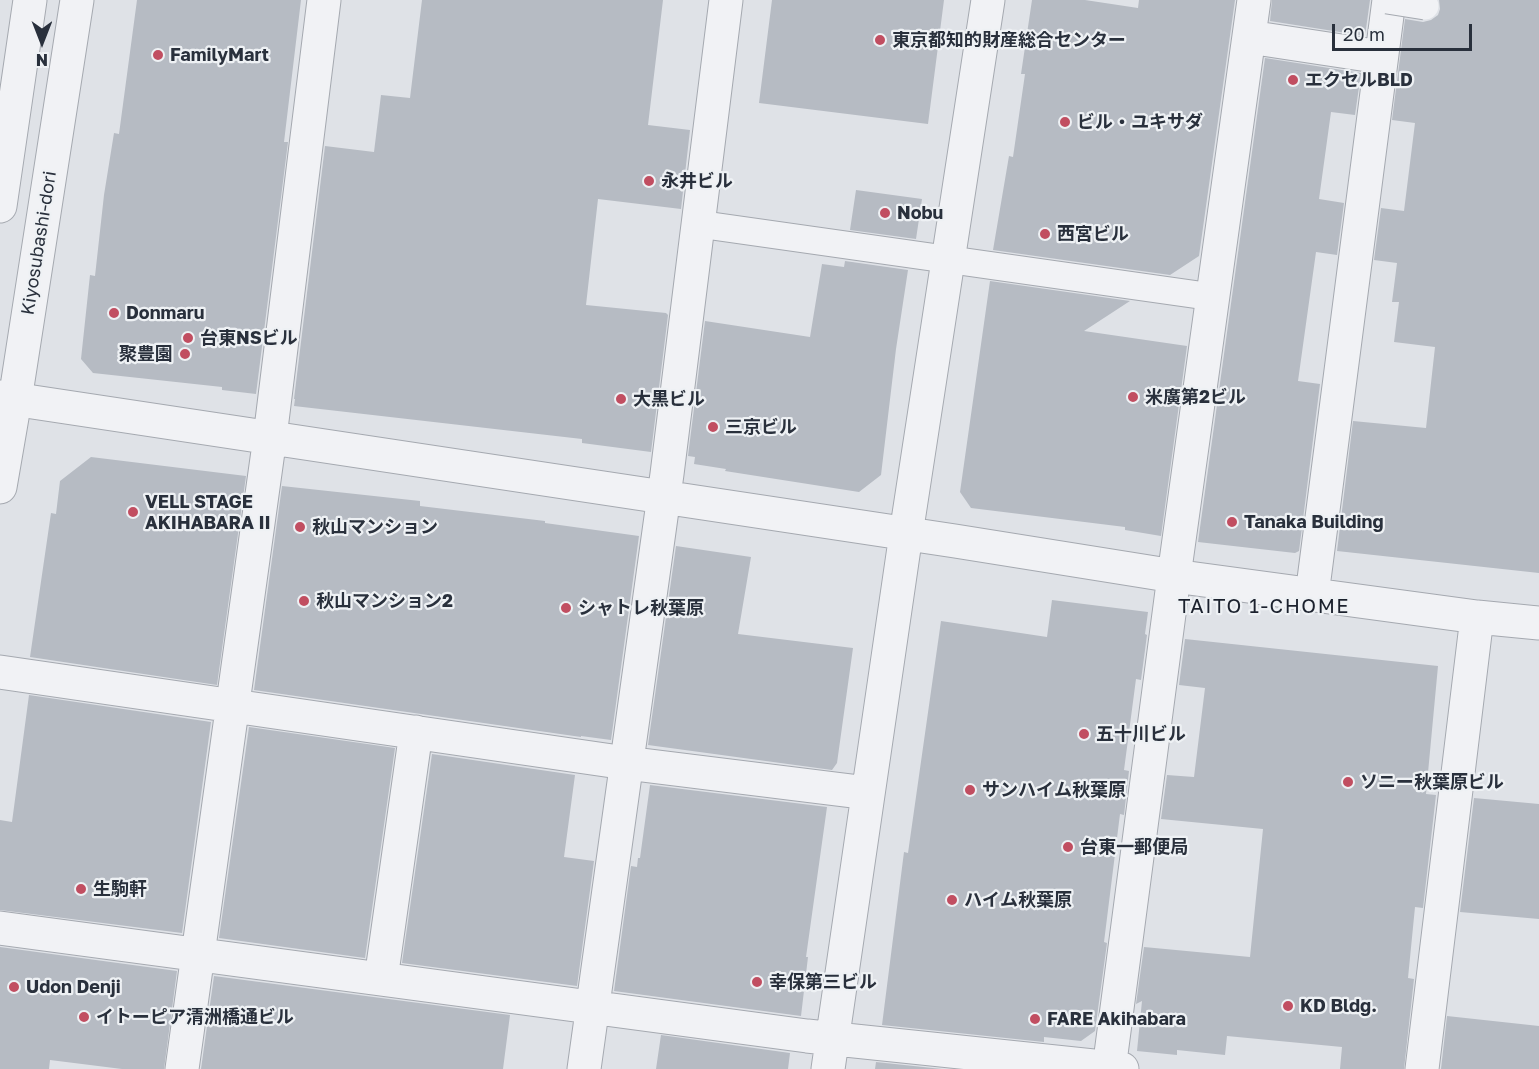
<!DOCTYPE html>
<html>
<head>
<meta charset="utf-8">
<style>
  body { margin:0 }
  #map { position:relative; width:1539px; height:1069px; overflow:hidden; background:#dfe2e7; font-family:"Golos Text",sans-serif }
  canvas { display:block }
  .north { position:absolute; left:12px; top:12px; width:60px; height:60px; -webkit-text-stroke:4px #eef1f4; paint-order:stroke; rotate:180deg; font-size:16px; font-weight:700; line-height:24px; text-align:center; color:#29303c }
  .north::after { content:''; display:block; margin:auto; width:21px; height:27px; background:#29303c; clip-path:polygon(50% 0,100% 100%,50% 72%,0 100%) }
  .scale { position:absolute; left:1332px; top:24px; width:140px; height:27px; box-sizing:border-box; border:3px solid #29303c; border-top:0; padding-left:8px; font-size:18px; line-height:21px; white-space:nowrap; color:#29303c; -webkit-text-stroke:4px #eef1f4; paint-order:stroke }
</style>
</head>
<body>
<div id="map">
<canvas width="1539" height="1069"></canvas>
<div class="north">N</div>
<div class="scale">20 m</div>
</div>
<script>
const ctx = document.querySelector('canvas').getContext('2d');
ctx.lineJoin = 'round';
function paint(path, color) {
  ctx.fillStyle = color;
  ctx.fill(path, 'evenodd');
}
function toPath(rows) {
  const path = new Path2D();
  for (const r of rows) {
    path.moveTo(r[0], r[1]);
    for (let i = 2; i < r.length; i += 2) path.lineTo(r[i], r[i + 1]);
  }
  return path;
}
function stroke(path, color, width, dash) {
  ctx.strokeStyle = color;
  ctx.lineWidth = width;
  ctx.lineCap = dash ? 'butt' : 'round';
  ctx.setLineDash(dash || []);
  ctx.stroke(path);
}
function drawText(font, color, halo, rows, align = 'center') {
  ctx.font = font + ' "Golos Text","Noto Sans JP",sans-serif';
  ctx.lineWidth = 4.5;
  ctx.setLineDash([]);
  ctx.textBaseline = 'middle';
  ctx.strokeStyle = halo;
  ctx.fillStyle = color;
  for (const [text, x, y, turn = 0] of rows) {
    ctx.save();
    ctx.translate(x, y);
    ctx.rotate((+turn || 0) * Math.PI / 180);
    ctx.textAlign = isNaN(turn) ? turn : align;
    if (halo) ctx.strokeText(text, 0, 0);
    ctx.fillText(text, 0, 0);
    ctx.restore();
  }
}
const building = toPath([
  [137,0,301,0,284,142,288,142,256,394,222,390,222,387,93,373,81,359,90,275,95,276,104,195,114,133,119,134],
  [422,0,663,0,648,125,690,130,681,209,598,199,586,305,666,313,668,315,651,452,582,443,582,439,294,406,295,399,294,399,325,146,374,152,381,95,410,98],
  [772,0,944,0,928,124,759,103],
  [1032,0,1085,0,1138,8,1139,0,1235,0,1199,256,1170,275,993,250,1009,156,1013,157,1025,74,1021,74],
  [1272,0,1370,0,1365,36,1270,21],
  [1439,0,1539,0,1539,573,1337,551,1353,421,1426,428,1435,347,1394,342,1399,302,1392,302,1397,263,1374,260,1381,208,1404,211,1415,123,1392,120,1405,19,1423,22,1431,20,1438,15,1440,9],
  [1265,58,1361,73,1355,115,1331,112,1319,199,1344,203,1337,255,1316,252,1298,381,1320,384,1299,551,1295,553,1198,542],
  [856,190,922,199,916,239,850,230],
  [845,261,908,270,896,349,881,475,859,492,725,471,726,469,694,464,695,457,688,456,705,321,810,337,822,264,844,267],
  [990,281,1130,301,1084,331,1187,346,1161,536,1125,530,1125,527,971,508,960,492],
  [91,457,246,476,217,685,30,657,51,513,56,514,60,481],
  [282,486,420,501,420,506,545,521,545,523,639,536,611,740,581,736,581,737,254,690],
  [676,546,751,557,738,634,853,648,837,763,832,770,648,745],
  [1052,600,1148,612,1145,634,1147,635,1141,680,1136,679,1124,770,1129,771,1124,815,1120,814,1104,942,1107,943,1095,1031,1081,1041,1044,1037,1044,1042,882,1025,904,852,908,853,941,621,1047,637],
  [1185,639,1438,666,1426,794,1436,795,1423,908,1415,907,1408,978,1414,979,1404,1069,1340,1069,1342,1047,1227,1036,1225,1055,1177,1050,1177,1055,1137,1051,1142,1001,1136,1004,1144,947,1250,957,1263,829,1161,819,1167,775,1194,777,1205,688,1179,685],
  [29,695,211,722,182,933,0,910,0,820,12,822],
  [249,727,395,748,365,958,219,938],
  [432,754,575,775,564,857,594,861,577,986,402,963],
  [650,785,827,807,806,957,808,957,801,1016,614,991,631,866,637,867,638,858,640,858],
  [1474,798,1539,804,1539,919,1460,912],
  [0,947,177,971,164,1069,122,1069,50,1060,49,1069,0,1069],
  [214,976,510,1015,503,1069,201,1069],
  [1447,1016,1539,1026,1539,1069,1441,1069],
  [661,1035,790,1053,788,1069,656,1069],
  [876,1062,942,1069,875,1069]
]);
const service = toPath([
  [698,224,1213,297]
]);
const minor = toPath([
  [1249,37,1381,57],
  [0,397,955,541,1174,576,1477,617,1539,623],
  [1312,595,1389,0],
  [0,672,626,763,868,793],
  [0,928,807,1036,1122,1069],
  [381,979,416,732],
  [182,1069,270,437,324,0],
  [584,1069,667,474,726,0],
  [828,1069,906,534,988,0],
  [1109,1069,1174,576,1254,0],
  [1422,1069,1477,617]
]);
const tertiary = toPath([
  [0,206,30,0],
  [0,487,15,400,77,0]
]);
const serviceBridge = toPath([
  [1387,0,1425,6]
]);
const markers = [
  [880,40,6,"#c14e61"],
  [158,55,6,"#c14e61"],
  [1293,80,6,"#c14e61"],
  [1065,122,6,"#c14e61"],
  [649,181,6,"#c14e61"],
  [885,213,6,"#c14e61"],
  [1045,234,6,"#c14e61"],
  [114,313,6,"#c14e61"],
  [188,338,6,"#c14e61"],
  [185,354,6,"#c14e61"],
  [1133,397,6,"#c14e61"],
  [621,399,6,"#c14e61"],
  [713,427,6,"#c14e61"],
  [133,512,6,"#c14e61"],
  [1232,522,6,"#c14e61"],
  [300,527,6,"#c14e61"],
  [304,601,6,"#c14e61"],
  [566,608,6,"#c14e61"],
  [1084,734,6,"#c14e61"],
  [1348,782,6,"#c14e61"],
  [970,790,6,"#c14e61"],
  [1068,847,6,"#c14e61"],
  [81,889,6,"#c14e61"],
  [952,900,6,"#c14e61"],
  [757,982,6,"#c14e61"],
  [14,987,6,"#c14e61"],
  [1288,1006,6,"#c14e61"],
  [84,1017,6,"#c14e61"],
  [1035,1019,6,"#c14e61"]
];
const poiNames = [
  ["東京都知的財産総合センター",892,40],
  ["FamilyMart",170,55],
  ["エクセルBLD",1305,80],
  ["ビル・ユキサダ",1077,122],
  ["永井ビル",661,181],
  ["Nobu",897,213],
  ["西宮ビル",1057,234],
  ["Donmaru",126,313],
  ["台東NSビル",200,338],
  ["聚豊園",173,354,"right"],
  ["米廣第2ビル",1145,397],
  ["大黒ビル",633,399],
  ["三京ビル",725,427],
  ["VELL STAGE",145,502],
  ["AKIHABARA II",145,523],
  ["Tanaka Building",1244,522],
  ["秋山マンション",312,527],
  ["秋山マンション2",316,601],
  ["シャトレ秋葉原",578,608],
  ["五十川ビル",1096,734],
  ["ソニー秋葉原ビル",1360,782],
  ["サンハイム秋葉原",982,790],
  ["台東一郵便局",1080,847],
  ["生駒軒",93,889],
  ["ハイム秋葉原",964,900],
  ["幸保第三ビル",769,982],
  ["Udon Denji",26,987],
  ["KD Bldg.",1300,1006],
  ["イトーピア清洲橋通ビル",96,1017],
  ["FARE Akihabara",1047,1019]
];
const streetNames = [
  ["Kiyosubashi-dori",39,243,-81]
];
const neighbourhoodNames = [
  ["TAITO 1-CHOME",1264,607]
];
paint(building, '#b6bbc3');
stroke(service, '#a5a9b0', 29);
stroke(minor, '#a5a9b0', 35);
stroke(tertiary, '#a5a9b0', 35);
stroke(service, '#f1f2f5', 27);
stroke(minor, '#f1f2f5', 33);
stroke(tertiary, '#f1f2f5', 33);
stroke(serviceBridge, '#a5a9b0', 29, []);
stroke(serviceBridge, '#f1f2f5', 27);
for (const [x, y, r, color] of markers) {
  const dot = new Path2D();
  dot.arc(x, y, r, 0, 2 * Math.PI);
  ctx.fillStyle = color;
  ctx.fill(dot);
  stroke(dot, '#eef1f4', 2);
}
drawText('bold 18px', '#29303c', '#eef1f4', poiNames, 'left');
drawText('18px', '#29303c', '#eef1f4', streetNames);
ctx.letterSpacing = '1.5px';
drawText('20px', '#1b212d', '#eef1f4', neighbourhoodNames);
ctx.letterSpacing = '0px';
</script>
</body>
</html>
